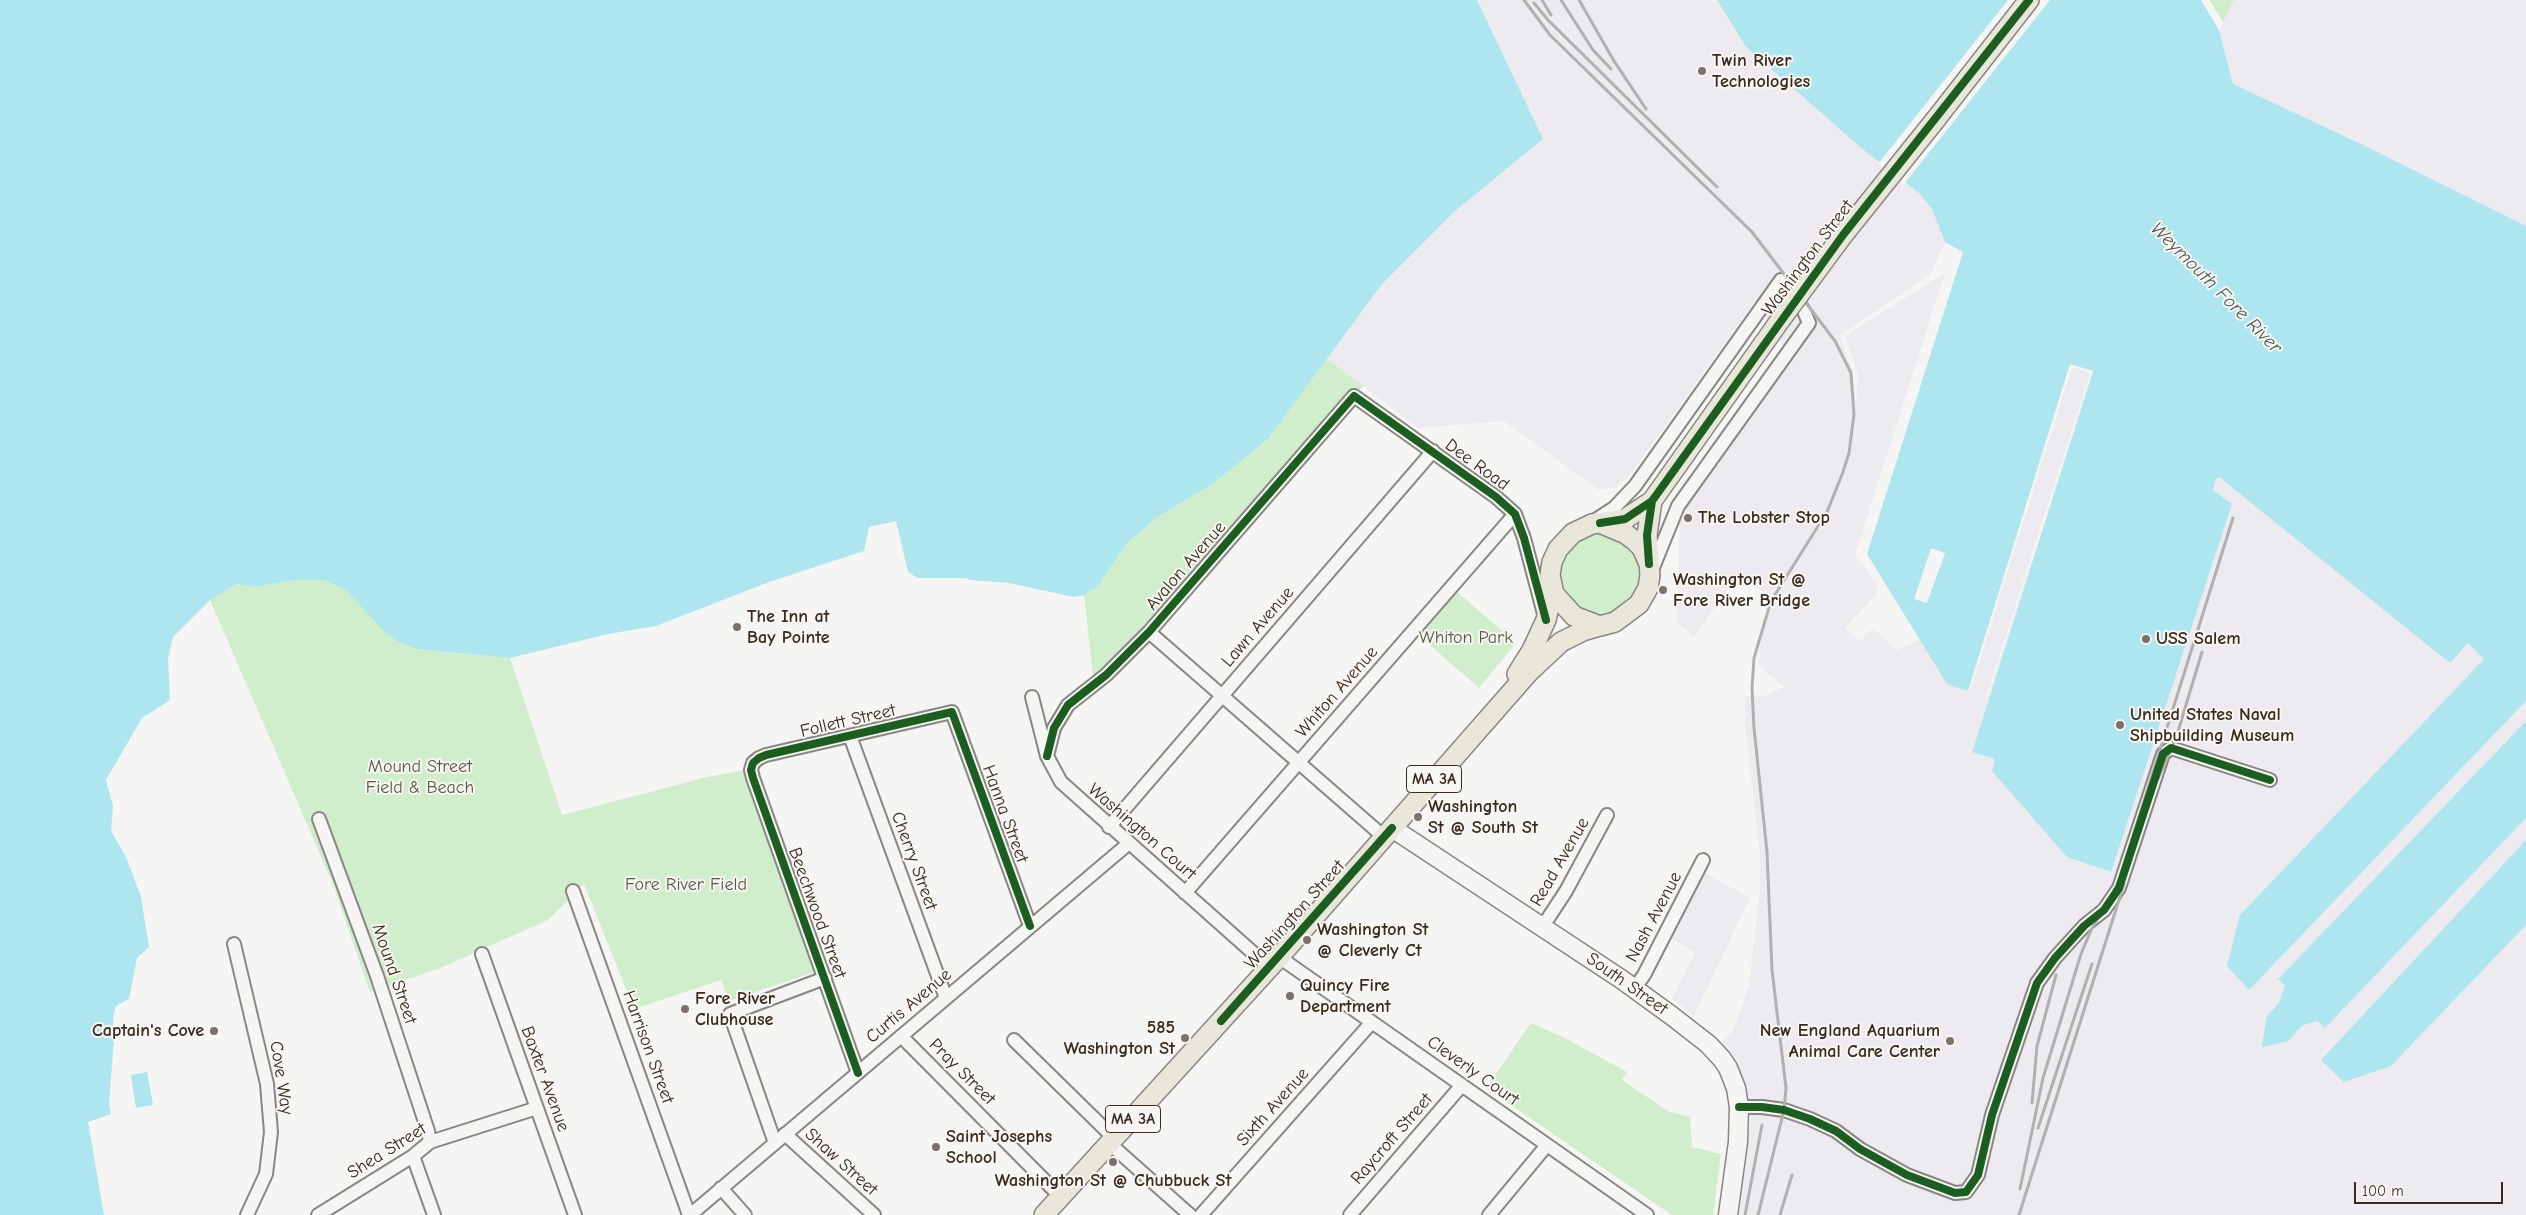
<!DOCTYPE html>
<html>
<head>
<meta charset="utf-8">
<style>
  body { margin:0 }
  #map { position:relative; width:2526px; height:1215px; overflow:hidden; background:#f5f5f3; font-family:"Comic Neue",sans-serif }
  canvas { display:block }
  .scale { position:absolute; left:2354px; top:1182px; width:149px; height:22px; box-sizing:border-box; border:2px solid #3b2a1e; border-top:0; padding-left:6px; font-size:15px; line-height:18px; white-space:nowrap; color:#3b2a1e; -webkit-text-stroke:4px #f6f6f2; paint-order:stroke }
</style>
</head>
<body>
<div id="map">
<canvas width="2526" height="1215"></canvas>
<div class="scale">100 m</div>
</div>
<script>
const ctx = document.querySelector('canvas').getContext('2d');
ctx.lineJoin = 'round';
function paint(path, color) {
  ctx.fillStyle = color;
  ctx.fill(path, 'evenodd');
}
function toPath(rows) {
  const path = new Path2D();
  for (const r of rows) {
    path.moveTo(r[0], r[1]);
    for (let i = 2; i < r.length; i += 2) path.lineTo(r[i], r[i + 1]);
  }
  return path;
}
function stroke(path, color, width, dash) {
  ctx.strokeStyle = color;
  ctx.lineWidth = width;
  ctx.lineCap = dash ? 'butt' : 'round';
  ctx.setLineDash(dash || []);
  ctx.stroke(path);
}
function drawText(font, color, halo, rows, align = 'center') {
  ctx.font = font + ' "Comic Neue",sans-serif';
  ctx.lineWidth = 4;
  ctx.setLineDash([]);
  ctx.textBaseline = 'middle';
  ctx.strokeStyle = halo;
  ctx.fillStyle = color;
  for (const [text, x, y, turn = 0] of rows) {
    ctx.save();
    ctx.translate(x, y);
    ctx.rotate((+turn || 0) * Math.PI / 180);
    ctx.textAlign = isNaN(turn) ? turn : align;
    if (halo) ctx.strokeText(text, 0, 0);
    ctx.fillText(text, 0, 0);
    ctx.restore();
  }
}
const built = toPath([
  [1477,0,1717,0,1746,47,1886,168,1919,193,1932,209,1945,242,1931,273,1840,336,1852,370,1856,409,1858,376,1845,336,1945,273,1855,555,1877,584,1878,592,1845,628,1860,642,1873,628,1897,650,1920,640,1947,684,2070,364,2093,371,1972,752,1995,759,2213,490,2216,479,2220,477,2450,662,2468,643,2485,659,2240,915,2249,989,2526,701,2526,721,2279,978,2285,985,2279,1003,2267,1016,2288,1041,2303,1025,2318,1021,2325,1028,2526,818,2526,840,2321,1060,2391,1066,2526,925,2526,1215,1739,1215,1751,1116,1748,1098,1739,1076,1719,1044,1733,1031,1749,986,1760,890,1760,856,1745,725,1745,696,1765,696,1784,687,1758,665,1762,635,1774,599,1739,574,1694,637,1677,622,1680,515,1791,359,1755,301,1629,476,1616,487,1599,490,1504,421,1418,428,1326,358,1382,284,1455,211,1543,139],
  [2234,0,2526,0,2526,226,2359,143,2233,84,2219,30],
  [1705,873,1750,898,1694,1016,1672,999,1695,952,1670,938]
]);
const green = toPath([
  [2209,0,2234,0,2223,22,2220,17],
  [1326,358,1363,386,1149,632,1094,684,1084,595,1097,587,1127,543,1159,516,1213,484,1267,440],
  [1602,531,1631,545,1641,569,1640,585,1632,600,1606,617,1581,613,1559,588,1559,565,1572,544,1585,535],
  [297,580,323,580,346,590,416,649,510,658,562,815,707,777,746,770,817,971,729,1001,721,980,634,1009,584,884,548,920,438,969,370,992,332,882,210,600,237,584,255,587],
  [1455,590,1516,643,1479,688,1418,635],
  [1531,1023,1563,1037,1627,1072,1622,1080,1668,1111,1690,1117,1692,1147,1721,1154,1713,1215,1672,1215,1486,1088]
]);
const water = toPath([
  [0,0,1477,0,1543,139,1455,211,1382,284,1267,440,1213,484,1159,516,1127,543,1097,587,1084,595,1074,597,1009,583,970,580,966,578,917,578,908,572,896,521,869,527,864,551,769,582,656,626,608,634,510,658,416,649,397,641,384,631,346,590,323,580,297,580,255,587,237,584,210,600,173,637,168,659,170,700,142,718,106,780,113,806,111,831,127,859,141,897,149,947,137,958,129,999,116,1006,113,1017,114,1040,109,1104,111,1114,88,1122,104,1215,0,1215],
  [1717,0,2201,0,2219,30,2233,84,2359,143,2526,226,2526,701,2249,990,2227,966,2240,915,2484,659,2468,643,2450,663,2219,477,2216,479,2213,490,2232,504,2111,872,2067,857,1992,771,1995,759,1972,752,2093,371,2070,365,1968,691,1947,684,1867,554,1963,252,1945,242,1932,209,1919,193,1865,151,1746,47],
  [2526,721,2526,818,2325,1028,2318,1021,2303,1025,2288,1041,2263,1047,2262,1045,2267,1016,2279,1003,2285,985,2278,979],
  [2526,840,2526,925,2391,1066,2344,1082,2321,1060],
  [147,1072,153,1105,136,1108,131,1075]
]);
const pier = toPath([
  [2008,0,2050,0,1904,184,1878,164],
  [2070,364,2093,371,1988,698,1986,697,2090,373,2072,367,1970,692,1968,691],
  [1931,548,1945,553,1927,603,1914,599]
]);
const street = toPath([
  [1594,521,1614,508,1635,486,1781,280,1803,309,1809,323,1678,506,1652,570],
  [1149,632,1384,837],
  [1032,697,1047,756,1061,782,1269,967],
  [850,736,946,998],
  [1047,756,1054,728,1068,705,1106,675,1149,632,1354,396,1496,497,1515,514,1524,538,1544,614],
  [319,819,377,976,428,1131,430,1142],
  [1109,827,1433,451],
  [573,891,689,1215],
  [1185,893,1515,514],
  [1543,926,1566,891,1607,815],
  [234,944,267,1084,271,1132,266,1174,247,1215],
  [482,954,575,1215],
  [1279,957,1647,1215],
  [1634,989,1644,975,1703,860],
  [901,1036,1061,1197],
  [1014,1040,1114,1138],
  [858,1073,753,778,751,770,753,763,759,758,766,755,952,712,1030,926],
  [1739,1107,1762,1107,1784,1110,1810,1119,1836,1131,1860,1149,1907,1175,1955,1193,1966,1192,1978,1175,1992,1115,2037,983,2055,958,2084,926,2104,910,2119,888,2163,754,2171,748,2270,780],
  [785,1134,874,1215],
  [775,1143,730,1014,825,978],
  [1110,1144,1190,1215],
  [413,1156,434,1215],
  [721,1188,745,1215],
  [318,1215,413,1156,430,1142,537,1108],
  [690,1215,1128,844],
  [1201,1215,1372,1022],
  [1350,1215,1462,1085],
  [1489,1215,1547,1145]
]);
const secondary = toPath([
  [1392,828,1621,979,1672,1016,1708,1044,1722,1059,1728,1068,1736,1088,1739,1107,1738,1142,1728,1215]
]);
const primary = toPath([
  [1936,119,2029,0],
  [1600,523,1626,534,1635,541,1642,548,1649,564,1650,575,1648,588,1639,604,1615,622,1600,626,1574,616,1554,594,1550,575,1552,562,1558,549,1573,533,1592,524,1625,519,1652,501,1781,319],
  [1649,559,1647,535,1652,501],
  [1517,674,1532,650,1546,620,1549,607,1550,584],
  [1044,1215,1279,957,1529,672,1561,642,1583,631,1600,626]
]);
const rail = toPath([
  [1524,0,1550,35,1752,232,1835,341,1851,373,1854,414,1849,453,1843,472,1827,512,1771,601,1754,658,1752,688,1754,728,1767,852,1772,970,1786,1088,1784,1110,1758,1215],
  [1542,0,1551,15],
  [1561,0,1593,50,1611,69],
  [1579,0,1614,61,1646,109],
  [1534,3,1548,20,1717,187],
  [2158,779,2176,738,2202,652],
  [2032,1103,2037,1046,2056,975],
  [2038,1128,2092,964],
  [2020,1189,2043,1078,2081,954,2091,930,2112,896,2120,877,2233,518],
  [1745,1215,1762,1125],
  [1780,1215,1792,1175],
  [2019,1215,2124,884]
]);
const primaryBridge = toPath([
  [1781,319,1843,235,1936,119]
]);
const cycleway = toPath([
  [1600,523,1625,519,1652,501,1843,235,2029,0],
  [1649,564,1647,535,1652,501],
  [1047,756,1054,728,1068,705,1106,675,1149,632,1354,396,1496,497,1515,514,1524,538,1546,620],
  [1221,1021,1392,828],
  [858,1073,753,778,751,770,753,763,759,758,766,755,952,712,1030,926],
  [1739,1107,1762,1107,1784,1110,1810,1119,1836,1131,1860,1149,1907,1175,1955,1193,1966,1192,1978,1175,1992,1115,2037,983,2055,958,2084,926,2104,910,2119,888,2163,754,2171,748,2270,780]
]);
const markers = [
  [1702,71,5,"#7c7169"],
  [1688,518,5,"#7c7169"],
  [1663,590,5,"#7c7169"],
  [737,627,5,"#7c7169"],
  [2146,639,5,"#7c7169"],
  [2120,725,5,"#7c7169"],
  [1418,817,5,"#7c7169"],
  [1307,940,5,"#7c7169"],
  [1290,996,5,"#7c7169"],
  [685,1009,5,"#7c7169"],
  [214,1031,5,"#7c7169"],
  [1185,1038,5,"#7c7169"],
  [1950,1041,5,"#7c7169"],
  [936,1147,5,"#7c7169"],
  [1113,1162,5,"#7c7169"]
];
const shields = [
  [1434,779,55],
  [1133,1119,55]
];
const shieldNames = [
  ["MA 3A",1434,779],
  ["MA 3A",1133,1119]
];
const poiNames = [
  ["Twin River",1712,61],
  ["Technologies",1712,82],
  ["The Lobster Stop",1698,518],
  ["Washington St @",1673,580],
  ["Fore River Bridge",1673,601],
  ["The Inn at",747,617],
  ["Bay Pointe",747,638],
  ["USS Salem",2156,639],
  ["United States Naval",2130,715],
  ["Shipbuilding Museum",2130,736],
  ["Washington",1428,807],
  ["St @ South St",1428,828],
  ["Washington St",1317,930],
  ["@ Cleverly Ct",1317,951],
  ["Quincy Fire",1300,986],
  ["Department",1300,1007],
  ["Fore River",695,999],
  ["Clubhouse",695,1020],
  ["585",1175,1028,"right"],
  ["Washington St",1175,1049,"right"],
  ["Captain's Cove",204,1031,"right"],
  ["New England Aquarium",1940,1031,"right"],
  ["Animal Care Center",1940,1052,"right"],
  ["Saint Josephs",946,1137],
  ["School",946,1158],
  ["Washington St @ Chubbuck St",1113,1181,"center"]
];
const streetNames = [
  ["Washington Street",1808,258,-53],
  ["Dee Road",1477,465,36],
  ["Avalon Avenue",1186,566,-49],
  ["Lawn Avenue",1258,627,-49],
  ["Whiton Avenue",1337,692,-49],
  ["Follett Street",848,721,-13],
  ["Hanna Street",1005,814,70],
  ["Washington Court",1142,832,41],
  ["Cherry Street",914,861,70],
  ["Read Avenue",1560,862,-60],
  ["Beechwood Street",817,913,70],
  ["Washington Street",1295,915,-48],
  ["Nash Avenue",1654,917,-62],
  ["Mound Street",394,974,71],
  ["South Street",1627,984,35],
  ["Curtis Avenue",909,1006,-40],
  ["Harrison Street",648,1047,70],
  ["Cleverly Court",1473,1071,35],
  ["Pray Street",962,1072,45],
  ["Cove Way",281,1078,81],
  ["Baxter Avenue",545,1079,70],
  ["Sixth Avenue",1273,1107,-48],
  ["Raycroft Street",1392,1139,-49],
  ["Shea Street",387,1151,-32],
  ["Shaw Street",841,1162,42]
];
const parkNames = [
  ["Whiton Park",1466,638],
  ["Mound Street",420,767],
  ["Field & Beach",420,788],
  ["Fore River Field",686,885]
];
const waterNames = [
  ["Weymouth Fore River",2216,288,45]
];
paint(built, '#edeaf0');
paint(green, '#d0eecb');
paint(water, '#aee6ef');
paint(pier, '#f5f5f3');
stroke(street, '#8a8683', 16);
stroke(secondary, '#8a8683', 21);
stroke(primary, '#8a8683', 22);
stroke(street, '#f5f5f3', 12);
stroke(secondary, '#f5f5f3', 18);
stroke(primary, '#e9e7da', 19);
stroke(rail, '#b2b0ae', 3);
stroke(primaryBridge, '#8a8683', 22, []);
stroke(primaryBridge, '#e9e7da', 19);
stroke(cycleway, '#1b5e20', 8);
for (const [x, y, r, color] of markers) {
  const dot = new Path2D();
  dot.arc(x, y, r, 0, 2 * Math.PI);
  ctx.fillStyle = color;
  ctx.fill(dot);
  stroke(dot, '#f6f6f2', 2);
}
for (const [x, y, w] of shields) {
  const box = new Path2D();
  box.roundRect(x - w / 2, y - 13.5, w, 27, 4);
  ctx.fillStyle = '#f6f6f2';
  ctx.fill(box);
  stroke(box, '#3b2a1e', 1);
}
drawText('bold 16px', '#3b2a1e', null, shieldNames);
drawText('bold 18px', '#3b2a1e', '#f6f6f2', poiNames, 'left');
drawText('18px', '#3b2a1e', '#f6f6f2', streetNames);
drawText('18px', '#595a41', '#f6f6f2', parkNames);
drawText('italic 19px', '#505752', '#f6f6f2', waterNames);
</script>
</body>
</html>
